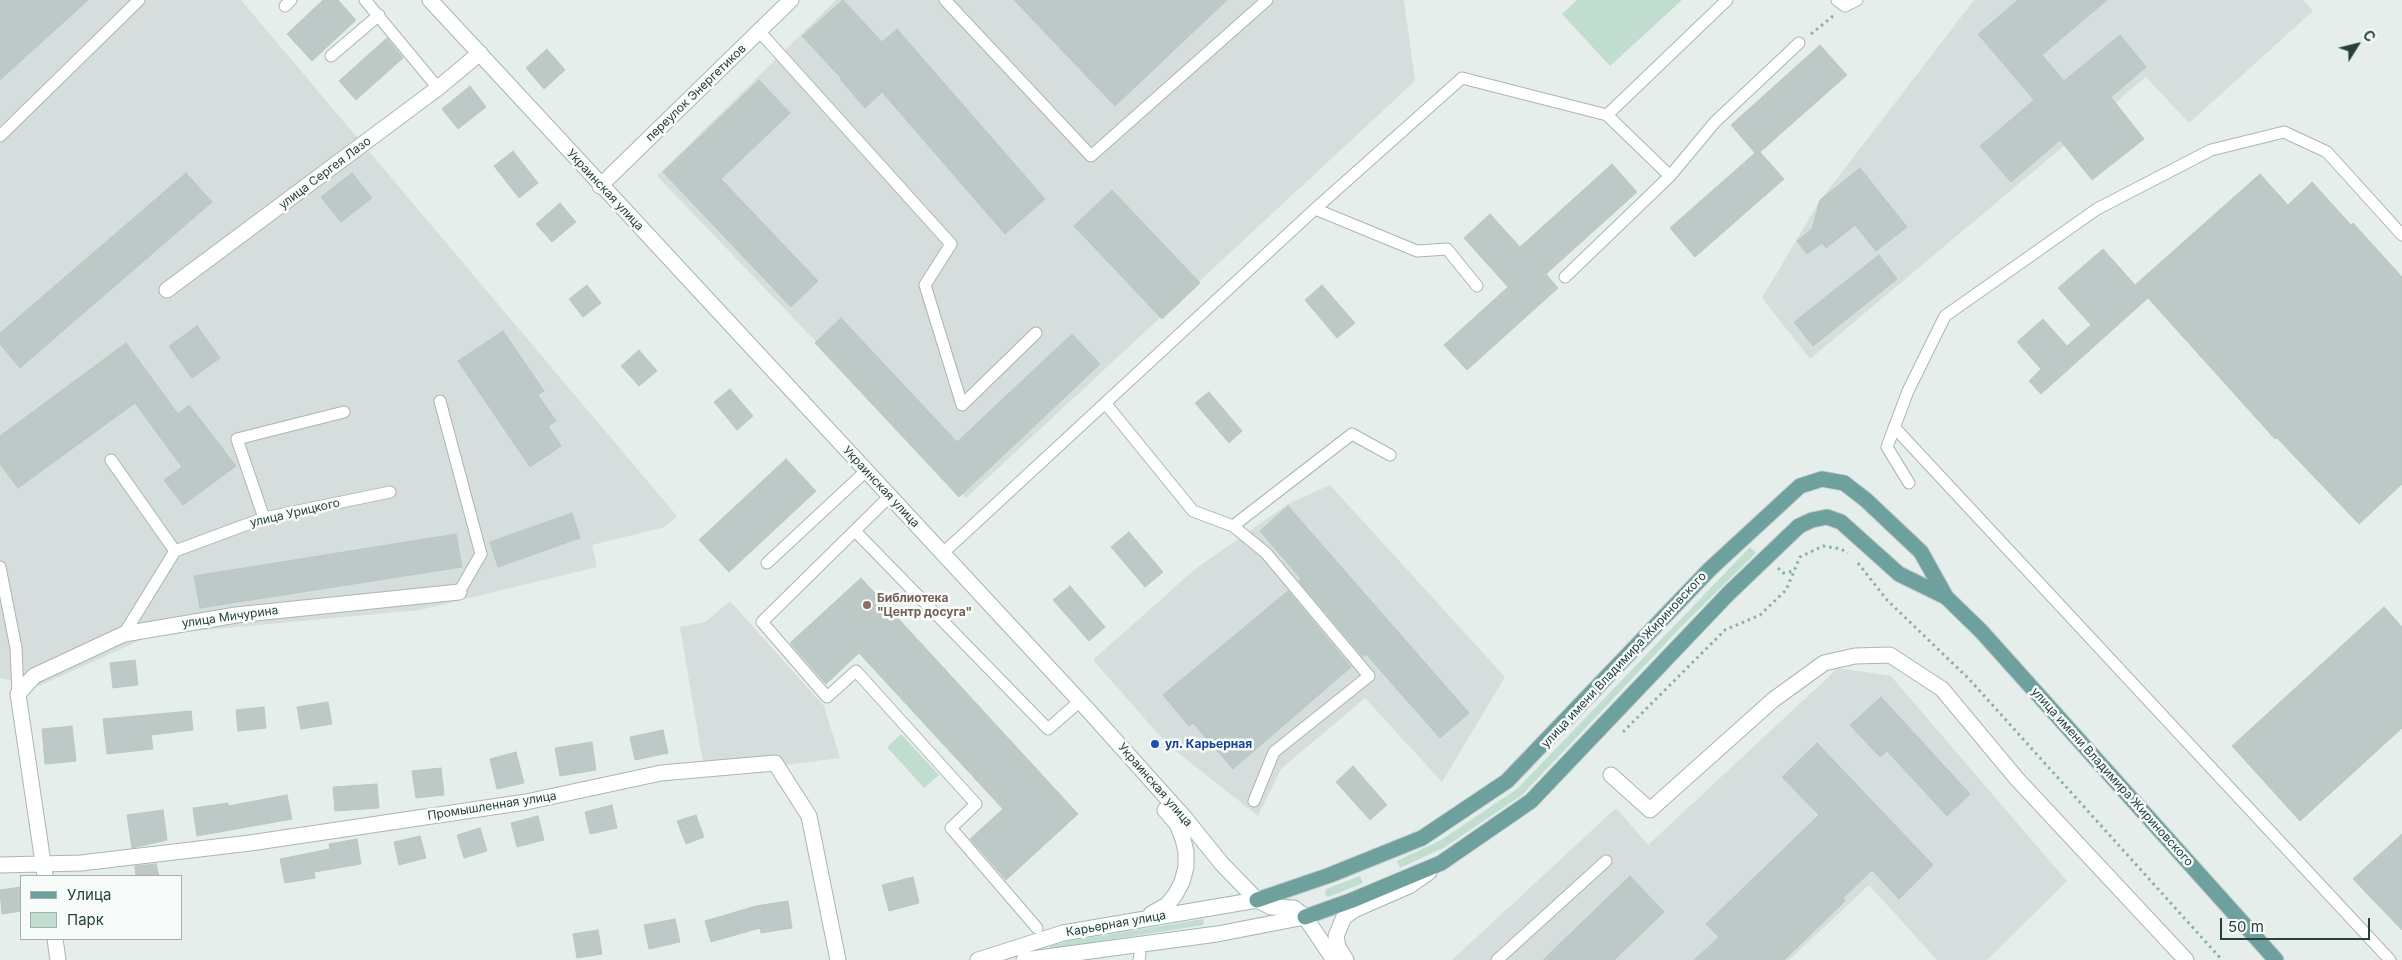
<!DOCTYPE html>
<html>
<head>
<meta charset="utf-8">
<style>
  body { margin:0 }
  #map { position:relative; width:2402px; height:960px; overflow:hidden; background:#e6eeec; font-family:Inter,sans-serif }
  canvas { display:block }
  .legend { position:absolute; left:20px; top:875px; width:162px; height:65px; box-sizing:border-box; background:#f7fbfa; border:1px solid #a3b0af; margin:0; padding:6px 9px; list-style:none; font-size:15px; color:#26403e }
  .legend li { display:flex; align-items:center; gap:10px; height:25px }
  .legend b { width:25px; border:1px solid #a3b0af }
  .north { position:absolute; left:2332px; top:20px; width:50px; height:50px; -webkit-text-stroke:4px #f7fbfa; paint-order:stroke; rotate:54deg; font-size:14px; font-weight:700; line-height:20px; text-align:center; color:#26403e }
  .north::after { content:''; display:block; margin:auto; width:18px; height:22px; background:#26403e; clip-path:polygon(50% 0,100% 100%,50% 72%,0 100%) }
  .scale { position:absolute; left:2220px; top:918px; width:150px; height:22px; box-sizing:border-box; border:2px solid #26403e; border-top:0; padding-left:6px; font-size:15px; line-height:18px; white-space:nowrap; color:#26403e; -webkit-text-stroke:4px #f7fbfa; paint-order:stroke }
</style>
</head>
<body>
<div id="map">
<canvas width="2402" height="960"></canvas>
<ul class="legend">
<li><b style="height:6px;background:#6ea09e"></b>Улица</li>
<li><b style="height:14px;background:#c1ddcf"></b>Парк</li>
</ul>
<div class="north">С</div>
<div class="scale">50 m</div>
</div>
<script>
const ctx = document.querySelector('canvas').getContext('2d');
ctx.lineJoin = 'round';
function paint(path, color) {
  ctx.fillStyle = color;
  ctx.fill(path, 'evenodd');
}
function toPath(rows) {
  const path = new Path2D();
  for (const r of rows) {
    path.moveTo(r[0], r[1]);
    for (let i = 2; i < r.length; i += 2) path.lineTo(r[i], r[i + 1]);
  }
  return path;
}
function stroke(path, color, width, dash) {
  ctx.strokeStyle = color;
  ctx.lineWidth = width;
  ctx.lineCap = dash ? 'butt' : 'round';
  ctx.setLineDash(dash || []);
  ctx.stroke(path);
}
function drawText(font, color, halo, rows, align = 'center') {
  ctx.font = font + ' Inter,sans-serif';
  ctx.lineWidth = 5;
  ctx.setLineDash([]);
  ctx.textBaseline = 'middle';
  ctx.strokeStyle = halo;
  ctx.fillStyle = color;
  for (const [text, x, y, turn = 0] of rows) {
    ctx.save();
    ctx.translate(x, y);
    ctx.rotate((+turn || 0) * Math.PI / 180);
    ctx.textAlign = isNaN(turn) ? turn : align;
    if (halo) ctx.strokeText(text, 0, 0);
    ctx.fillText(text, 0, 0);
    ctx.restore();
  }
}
const built = toPath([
  [0,0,241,0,677,516,665,527,592,545,597,567,420,610,152,635,39,686,0,678],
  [836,0,1404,0,1415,81,966,498,657,176],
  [1974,0,2303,0,2313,11,2189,123,2146,77,1810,359,1762,298,1819,202],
  [1330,485,1505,677,1442,782,1365,698,1281,769,1258,816,1167,744,1093,660,1194,570,1288,504],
  [730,601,824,706,840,758,705,775,680,627,705,622],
  [1838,668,1891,676,2067,881,1987,960,1937,960,1869,885,1789,960,1452,960,1616,808,1648,845]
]);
const green = toPath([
  [1577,0,1682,0,1610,66,1562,14],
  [1750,547,1756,553,1683,625,1522,795,1445,847,1400,868,1397,861,1441,840,1517,789],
  [901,734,939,775,924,788,887,747],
  [1360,876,1363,883,1328,897,1325,895,1326,889],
  [1203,919,1204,925,1050,949,1050,946,1069,941]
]);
const building = toPath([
  [0,0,88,0,0,80,0,0],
  [323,0,338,0,356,20,312,61,287,34,323,0],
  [843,0,882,42,897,29,1045,199,1005,234,882,92,865,108,840,79,841,78,802,36,843,0],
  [1014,0,1227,0,1115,106,1014,0],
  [2018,0,2107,0,2042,55,2064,81,2120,35,2146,67,2111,97,2144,139,2092,180,2060,140,2011,182,1980,146,2034,100,1978,34,2018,0],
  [387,38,403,58,356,100,339,81,387,38],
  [1820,45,1847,75,1760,152,1784,179,1695,257,1670,228,1755,153,1731,125,1820,45],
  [547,49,565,70,544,89,526,68,547,49],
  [759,80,790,113,721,179,818,281,791,307,663,172,759,80],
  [470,86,486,107,458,129,442,109,470,86],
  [513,151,538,183,519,198,494,166,513,151],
  [1612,164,1637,192,1546,274,1558,288,1467,370,1444,345,1508,287,1464,238,1490,214,1520,247,1612,164],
  [1860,168,1907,227,1876,251,1855,225,1826,248,1822,243,1807,254,1797,241,1812,229,1820,200,1860,168],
  [186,173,212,202,20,368,0,344,0,333,186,173],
  [352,173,372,198,341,222,321,197,352,173],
  [2260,174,2288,205,2312,182,2351,225,2353,223,2402,277,2402,484,2359,524,2277,438,2275,439,2148,298,2041,394,2029,381,2041,369,2017,342,2043,319,2067,346,2091,325,2058,288,2103,249,2135,285,2260,174],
  [1112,190,1200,283,1162,319,1074,226,1112,190],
  [560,203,576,222,552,242,536,224,560,203],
  [1879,255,1897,279,1813,346,1794,322,1879,255],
  [587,285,601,303,583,317,569,299,587,285],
  [1322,285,1355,323,1337,338,1305,300,1322,285],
  [841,318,957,442,1072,334,1100,364,959,497,815,343,841,318],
  [197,326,220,358,192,378,169,346,197,326],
  [503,331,544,391,538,395,556,421,548,426,561,446,530,467,458,361,503,331],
  [126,343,178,414,189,405,236,466,183,505,164,480,182,467,135,403,18,488,0,464,0,436,126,343],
  [639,350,657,371,639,386,621,366,639,350],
  [730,389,753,416,737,430,714,402,730,389],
  [1209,392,1242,431,1229,443,1195,403,1209,392],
  [786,459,816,491,729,572,699,540,786,459],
  [1288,506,1469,713,1440,738,1366,654,1363,657,1299,581,1301,579,1260,531,1288,506],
  [572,513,580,538,498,567,490,542,572,513],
  [1129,532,1163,572,1145,587,1111,547,1129,532],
  [456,534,462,567,200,608,194,576,456,534],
  [861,578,1078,814,1006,880,970,839,1003,809,859,653,826,684,790,643,861,578],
  [1070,586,1105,627,1089,641,1053,600,1070,586],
  [1288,591,1351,667,1233,769,1193,723,1189,726,1163,695,1288,591],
  [2384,607,2402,627,2402,728,2300,821,2232,746,2384,607],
  [135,660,138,685,113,688,110,663,135,660],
  [1881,697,1970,794,1947,816,1887,751,1880,757,1850,725,1881,697],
  [328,702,332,724,301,729,297,707,328,702],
  [264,707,266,728,238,731,236,710,264,707],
  [191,711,193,730,151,735,153,749,107,754,103,719,191,711],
  [72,726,76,761,45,764,42,729,72,726],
  [663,730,668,753,635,760,630,737,663,730],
  [592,742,596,770,560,776,555,748,592,742],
  [1817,743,1933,865,1899,899,1872,870,1843,898,1845,901,1784,960,1694,960,1719,937,1706,924,1819,815,1782,777,1817,743],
  [516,752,524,783,497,789,490,759,516,752],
  [1353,766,1387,805,1370,820,1336,782,1353,766],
  [441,768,444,795,416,798,412,771,441,768],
  [377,784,379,808,335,811,333,787,377,784],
  [287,795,292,819,197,836,193,808,228,803,228,806,287,795],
  [612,805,617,828,590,834,585,812,612,805],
  [163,810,167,840,132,848,127,815,163,810],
  [696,815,704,837,686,844,677,821,696,815],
  [538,816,544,840,517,847,511,823,538,816],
  [480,828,487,851,464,858,457,835,480,828],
  [2402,834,2402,930,2353,879,2402,834],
  [420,836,426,858,399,865,394,842,420,836],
  [357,839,361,864,314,872,315,878,285,883,280,859,330,849,329,844,357,839],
  [156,864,159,876,136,876,135,866,156,864],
  [1630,876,1664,912,1614,960,1543,960,1630,876],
  [913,877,919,903,889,911,882,885,913,877],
  [21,887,21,911,2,914,0,890,21,887],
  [788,901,792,928,761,933,760,928,711,942,705,921,756,906,788,901],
  [675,919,680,942,649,949,644,925,675,919],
  [598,930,602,954,577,958,573,934,598,930]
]);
const path = toPath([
  [1811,34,1833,16],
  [1858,563,1887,600,1969,679,2222,960],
  [1778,568,1783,573,1794,571],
  [1623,732,1725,630,1760,615,1786,590,1800,557,1823,546,1841,549,1848,553]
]);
const lane = toPath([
  [365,0,438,88],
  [945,0,1091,156,1267,0],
  [1837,0,1845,6,1857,0],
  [285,6,291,0],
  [759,31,951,244,925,285,962,405,1036,333],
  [331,56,379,15],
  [1607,115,1727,0],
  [0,136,139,0],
  [1315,209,1417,251,1447,249,1477,286],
  [1565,277,1670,176,1715,122,1799,43],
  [440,401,481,554,459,592],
  [1106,404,1193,511,1233,526,1266,553,1369,676,1274,752,1254,801],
  [1894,427,2390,960],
  [111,460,175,551],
  [1909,483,1887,447,1908,391,1945,316,2097,209,2211,150,2284,132,2327,152,2402,235],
  [890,496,762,622,827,697,856,671,976,804,951,828,1037,928],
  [264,518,237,439,344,412],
  [1233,526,1352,434,1390,455],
  [855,531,1048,729,1080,701],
  [175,551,264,518,390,492],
  [943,553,1315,209,1462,78,1607,115,1670,176],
  [767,563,866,471],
  [0,567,16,648,18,694],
  [124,634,175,551],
  [1139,960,1140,954],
  [1497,960,1606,861]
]);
const street = toPath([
  [600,186,791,0],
  [167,290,438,88,480,53],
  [1611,775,1650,810,1773,700,1824,663,1855,656,1890,655,1942,689,2017,779,2186,960],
  [0,865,81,863,250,843,526,802,661,773,775,763,809,816,838,960],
  [45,876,18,694,34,676,124,634,236,615,459,592],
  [55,939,58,960]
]);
const secondary = toPath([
  [430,0,1088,710,1184,817,1222,864,1257,900,1271,907,1294,908,1305,917,1334,960],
  [1151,914,1167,905,1175,895,1182,882,1186,867,1186,852,1183,839,1177,824,1165,810],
  [978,960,1063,933,1257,900],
  [1024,960,1217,934,1305,917],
  [1346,960,1338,947,1336,936,1344,917,1354,910,1409,886,1429,872]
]);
const primary = toPath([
  [1257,900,1330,875,1422,838,1507,781,1710,569,1800,486,1822,479,1844,483,1866,500,1921,552,1946,597,1981,631,2276,960],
  [1305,917,1350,901,1441,863,1531,801,1728,594,1799,526,1812,520,1827,517,1841,522,1899,574,1946,597]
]);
const markers = [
  [867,605,5,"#8d6e63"],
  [1155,744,5,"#1a4fb4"]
];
const streetNames = [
  ["переулок Энергетиков",696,93,-44],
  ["улица Сергея Лазо",325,173,-37],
  ["Украинская улица",605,190,47],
  ["Украинская улица",881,487,47],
  ["улица Урицкого",295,513,-13],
  ["улица Мичурина",230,617,-8],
  ["улица имени Владимира Жириновского",1624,660,-47],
  ["улица имени Владимира Жириновского",2112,777,48],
  ["Украинская улица",1155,785,49],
  ["Промышленная улица",492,806,-9],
  ["Карьерная улица",1116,924,-10]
];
const educationNames = [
  ["Библиотека",877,598],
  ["\"Центр досуга\"",877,612]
];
const transitNames = [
  ["ул. Карьерная",1165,744]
];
paint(built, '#d5dedc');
paint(green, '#c1ddcf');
paint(building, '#bcc9c6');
stroke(building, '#b9c8c5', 1);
stroke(lane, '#a9b6b4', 13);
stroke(street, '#a9b6b4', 17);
stroke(secondary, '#a2b6b4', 17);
stroke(primary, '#c2cac9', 17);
stroke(path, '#89afac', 3, [2.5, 4]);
stroke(lane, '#fff', 11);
stroke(street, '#fff', 15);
stroke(secondary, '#fff', 15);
stroke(primary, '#6ea09e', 15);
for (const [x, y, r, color] of markers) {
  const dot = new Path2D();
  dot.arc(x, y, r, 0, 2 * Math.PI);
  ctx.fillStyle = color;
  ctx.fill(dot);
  stroke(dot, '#f7fbfa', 2);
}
drawText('12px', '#26403e', '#f7fbfa', streetNames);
drawText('bold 12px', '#785e54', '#f7fbfa', educationNames, 'left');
drawText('bold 12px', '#164399', '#f7fbfa', transitNames, 'left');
</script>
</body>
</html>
